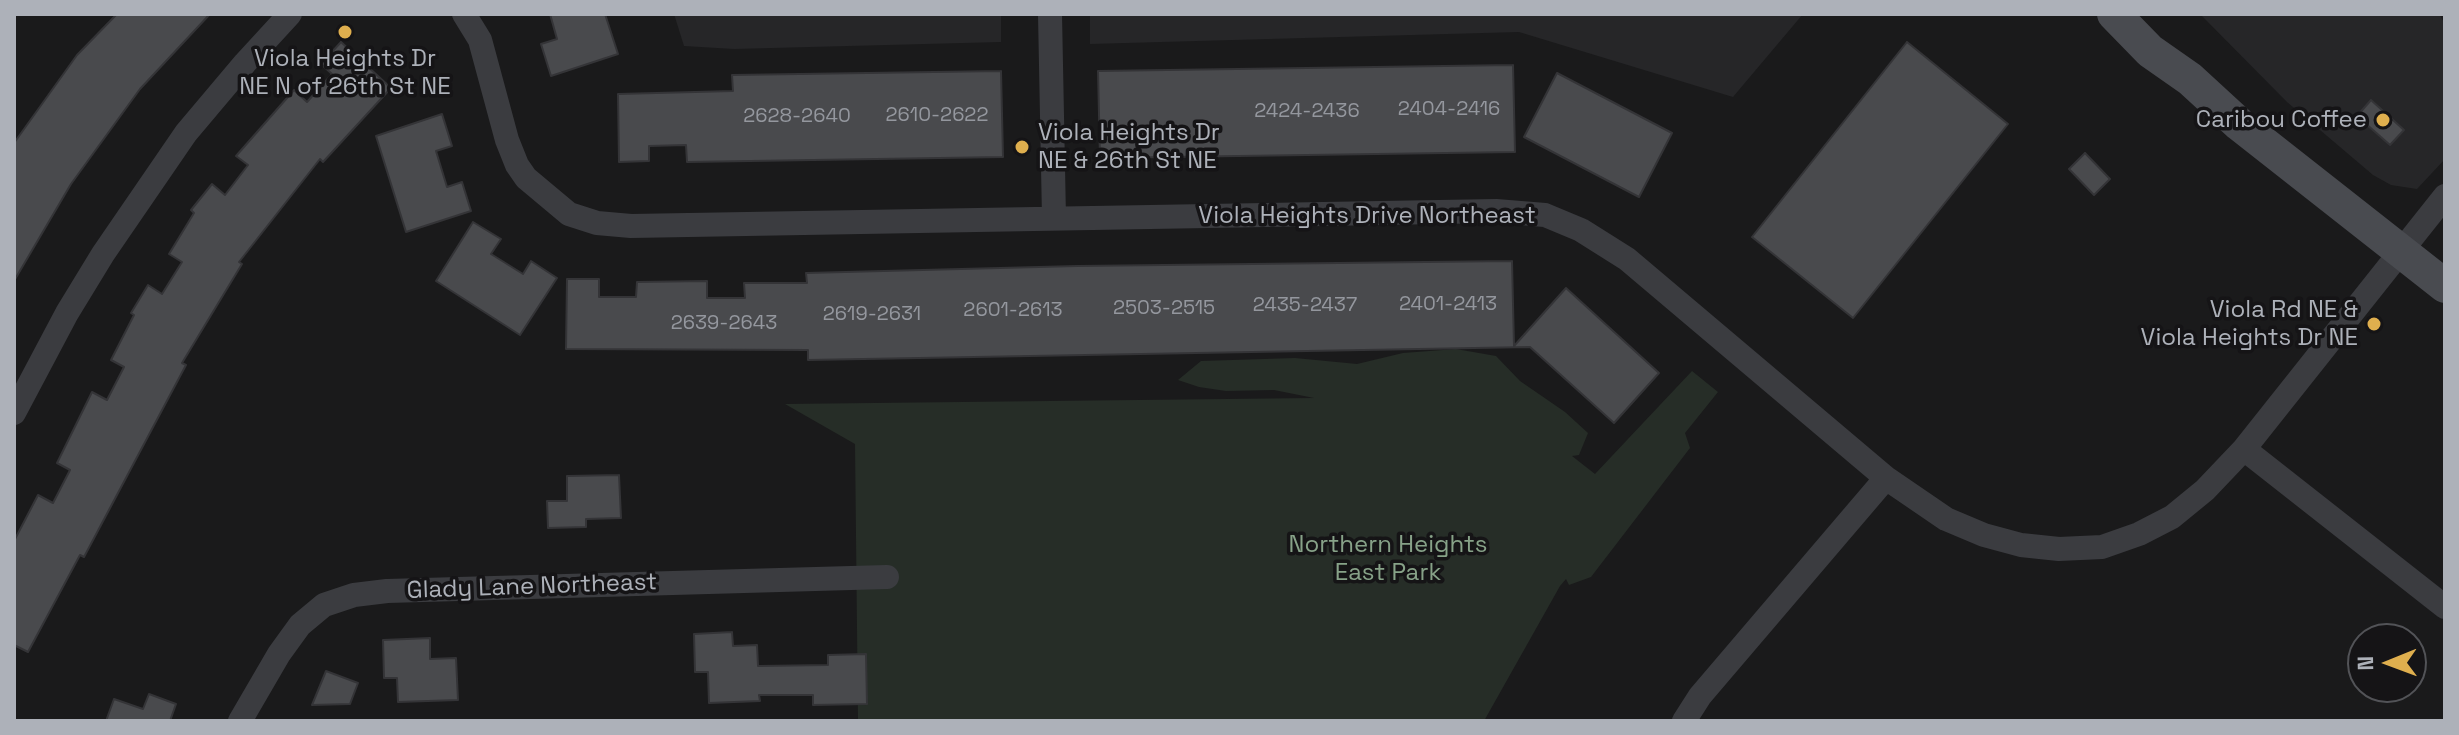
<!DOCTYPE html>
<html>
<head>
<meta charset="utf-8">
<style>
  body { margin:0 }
  #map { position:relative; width:2459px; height:735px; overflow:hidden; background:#1a1a1b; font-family:"Space Grotesk",sans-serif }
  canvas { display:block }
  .frame { position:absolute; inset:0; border:16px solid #adb1b9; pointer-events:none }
  .north { position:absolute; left:2347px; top:623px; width:80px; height:80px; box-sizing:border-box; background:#151416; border:2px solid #525357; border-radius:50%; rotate:269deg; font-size:22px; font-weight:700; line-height:32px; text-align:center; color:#adb1b9 }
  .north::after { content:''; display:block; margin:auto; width:28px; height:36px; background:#dfaf4e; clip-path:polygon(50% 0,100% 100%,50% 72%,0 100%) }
</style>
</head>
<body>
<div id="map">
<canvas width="2459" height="735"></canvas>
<div class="frame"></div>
<div class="north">N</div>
</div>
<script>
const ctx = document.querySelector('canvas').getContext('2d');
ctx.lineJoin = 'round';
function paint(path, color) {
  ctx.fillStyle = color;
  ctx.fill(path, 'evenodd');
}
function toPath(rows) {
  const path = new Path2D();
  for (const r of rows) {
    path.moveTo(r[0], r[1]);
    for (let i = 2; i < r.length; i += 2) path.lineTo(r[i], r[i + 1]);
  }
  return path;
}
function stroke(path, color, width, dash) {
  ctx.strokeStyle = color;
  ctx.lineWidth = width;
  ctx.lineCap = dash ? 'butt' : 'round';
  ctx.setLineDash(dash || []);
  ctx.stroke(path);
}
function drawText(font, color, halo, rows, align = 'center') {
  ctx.font = font + ' "Space Grotesk",sans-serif';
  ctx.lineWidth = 7;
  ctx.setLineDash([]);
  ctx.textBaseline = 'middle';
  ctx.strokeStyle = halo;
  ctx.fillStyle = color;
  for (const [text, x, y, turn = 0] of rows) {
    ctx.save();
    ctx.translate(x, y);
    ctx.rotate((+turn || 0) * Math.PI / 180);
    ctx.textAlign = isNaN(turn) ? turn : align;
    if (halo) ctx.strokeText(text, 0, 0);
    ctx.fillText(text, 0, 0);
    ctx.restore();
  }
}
const built = toPath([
  [674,14,1001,14,1001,42,734,49,684,46],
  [1090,14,1803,14,1733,97,1519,32,1090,44],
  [2200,14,2439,14,2445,24,2445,159,2417,189,2391,185,2373,175,2287,102]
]);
const green = toPath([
  [1456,349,1496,356,1520,381,1565,412,1588,433,1579,455,1572,456,1595,474,1692,371,1718,392,1685,433,1690,448,1591,577,1569,585,1566,579,1560,586,1484,721,858,721,855,444,785,404,1314,398,1274,390,1226,391,1199,387,1178,380,1201,361,1295,358,1357,364,1403,353]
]);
const building = toPath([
  [117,14,210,14,140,89,71,184,14,281,14,143,77,55,117,14],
  [550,14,605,14,618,54,551,76,541,44,557,39,550,14],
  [341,42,391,88,323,162,320,159,239,262,242,264,182,363,186,365,84,557,80,555,28,652,14,645,14,541,38,495,53,503,70,470,57,463,92,392,107,400,124,367,111,360,134,315,131,313,148,285,162,294,182,262,169,254,194,213,191,210,212,184,225,195,248,165,236,156,294,90,307,102,332,74,321,64,341,42],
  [1907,42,2008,124,1853,318,1752,237,1907,42],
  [1513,65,1515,152,1100,158,1098,71,1513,65],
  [1001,71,1003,157,687,162,686,145,649,146,649,161,619,162,618,94,733,91,732,75,1001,71],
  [1557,73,1672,133,1639,197,1524,137,1557,73],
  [2371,100,2404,130,2390,145,2357,116,2371,100],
  [442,114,452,146,436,151,447,187,462,182,471,211,406,232,376,136,442,114],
  [2085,153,2110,179,2094,195,2069,169,2085,153],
  [473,222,501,239,491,254,523,274,531,261,557,278,520,335,436,281,473,222],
  [1512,261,1514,346,1566,288,1659,373,1614,423,1530,347,808,360,808,350,566,349,567,279,599,279,599,297,636,297,637,282,707,281,707,298,745,298,744,283,807,283,806,273,1077,266,1512,261],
  [619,475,621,518,586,519,586,527,548,528,547,501,567,501,567,476,619,475],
  [732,632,733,646,757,645,758,666,828,665,828,655,866,654,867,704,813,705,813,695,759,695,760,701,709,703,708,672,695,672,694,634,732,632],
  [430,638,430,659,456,658,458,700,398,702,397,678,384,678,383,640,430,638],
  [326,671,358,683,350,704,312,705,326,671],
  [149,694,176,704,170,721,106,721,114,699,143,709,149,694]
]);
const street = toPath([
  [464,14,480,40,507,140,517,165,526,178,569,214,597,223,631,226,1496,211,1545,215,1581,230,1627,259,1886,478,1946,519,1984,535,2021,545,2059,549,2102,547,2139,534,2172,517,2205,490,2244,449,2445,196],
  [1050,14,1054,218],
  [14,413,67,313,103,254,186,133,245,63,290,14],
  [2244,449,2445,607],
  [240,721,279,654,300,625,324,605,354,595,387,591,887,577],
  [1684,721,1700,696,1886,478]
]);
const secondary = toPath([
  [2114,14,2150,51,2190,79,2239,124,2445,286]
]);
const markers = [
  [345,32,8,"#dfaf4e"],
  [2383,120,8,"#dfaf4e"],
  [1022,147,8,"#dfaf4e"],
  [2374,324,8,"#dfaf4e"]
];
const numberNames = [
  ["2404-2416",1449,110],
  ["2424-2436",1307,112],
  ["2610-2622",937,116],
  ["2628-2640",797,117],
  ["2401-2413",1448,305],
  ["2435-2437",1305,306],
  ["2503-2515",1164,309],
  ["2601-2613",1013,311],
  ["2619-2631",872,315],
  ["2639-2643",724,324]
];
const poiNames = [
  ["Viola Heights Dr",345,59,"center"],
  ["NE N of 26th St NE",345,87,"center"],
  ["Caribou Coffee",2367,120],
  ["Viola Heights Dr",1038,133,"left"],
  ["NE & 26th St NE",1038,161,"left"],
  ["Viola Rd NE &",2358,310],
  ["Viola Heights Dr NE",2358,338]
];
const streetNames = [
  ["Viola Heights Drive Northeast",1367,216],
  ["Glady Lane Northeast",532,587,-2]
];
const parkNames = [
  ["Northern Heights",1388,545],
  ["East Park",1388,573]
];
paint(built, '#262628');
paint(green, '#262d27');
paint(building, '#494a4d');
stroke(building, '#343437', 2);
stroke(street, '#3b3c40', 24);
stroke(secondary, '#494b50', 34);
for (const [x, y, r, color] of markers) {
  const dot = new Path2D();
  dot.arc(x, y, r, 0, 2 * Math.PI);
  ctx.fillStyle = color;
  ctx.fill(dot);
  stroke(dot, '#151416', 3);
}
drawText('20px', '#94979e', null, numberNames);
drawText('24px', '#adb1b9', '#151416', poiNames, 'right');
drawText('24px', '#adb1b9', '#151416', streetNames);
drawText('24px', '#87a288', '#151416', parkNames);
</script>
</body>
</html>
